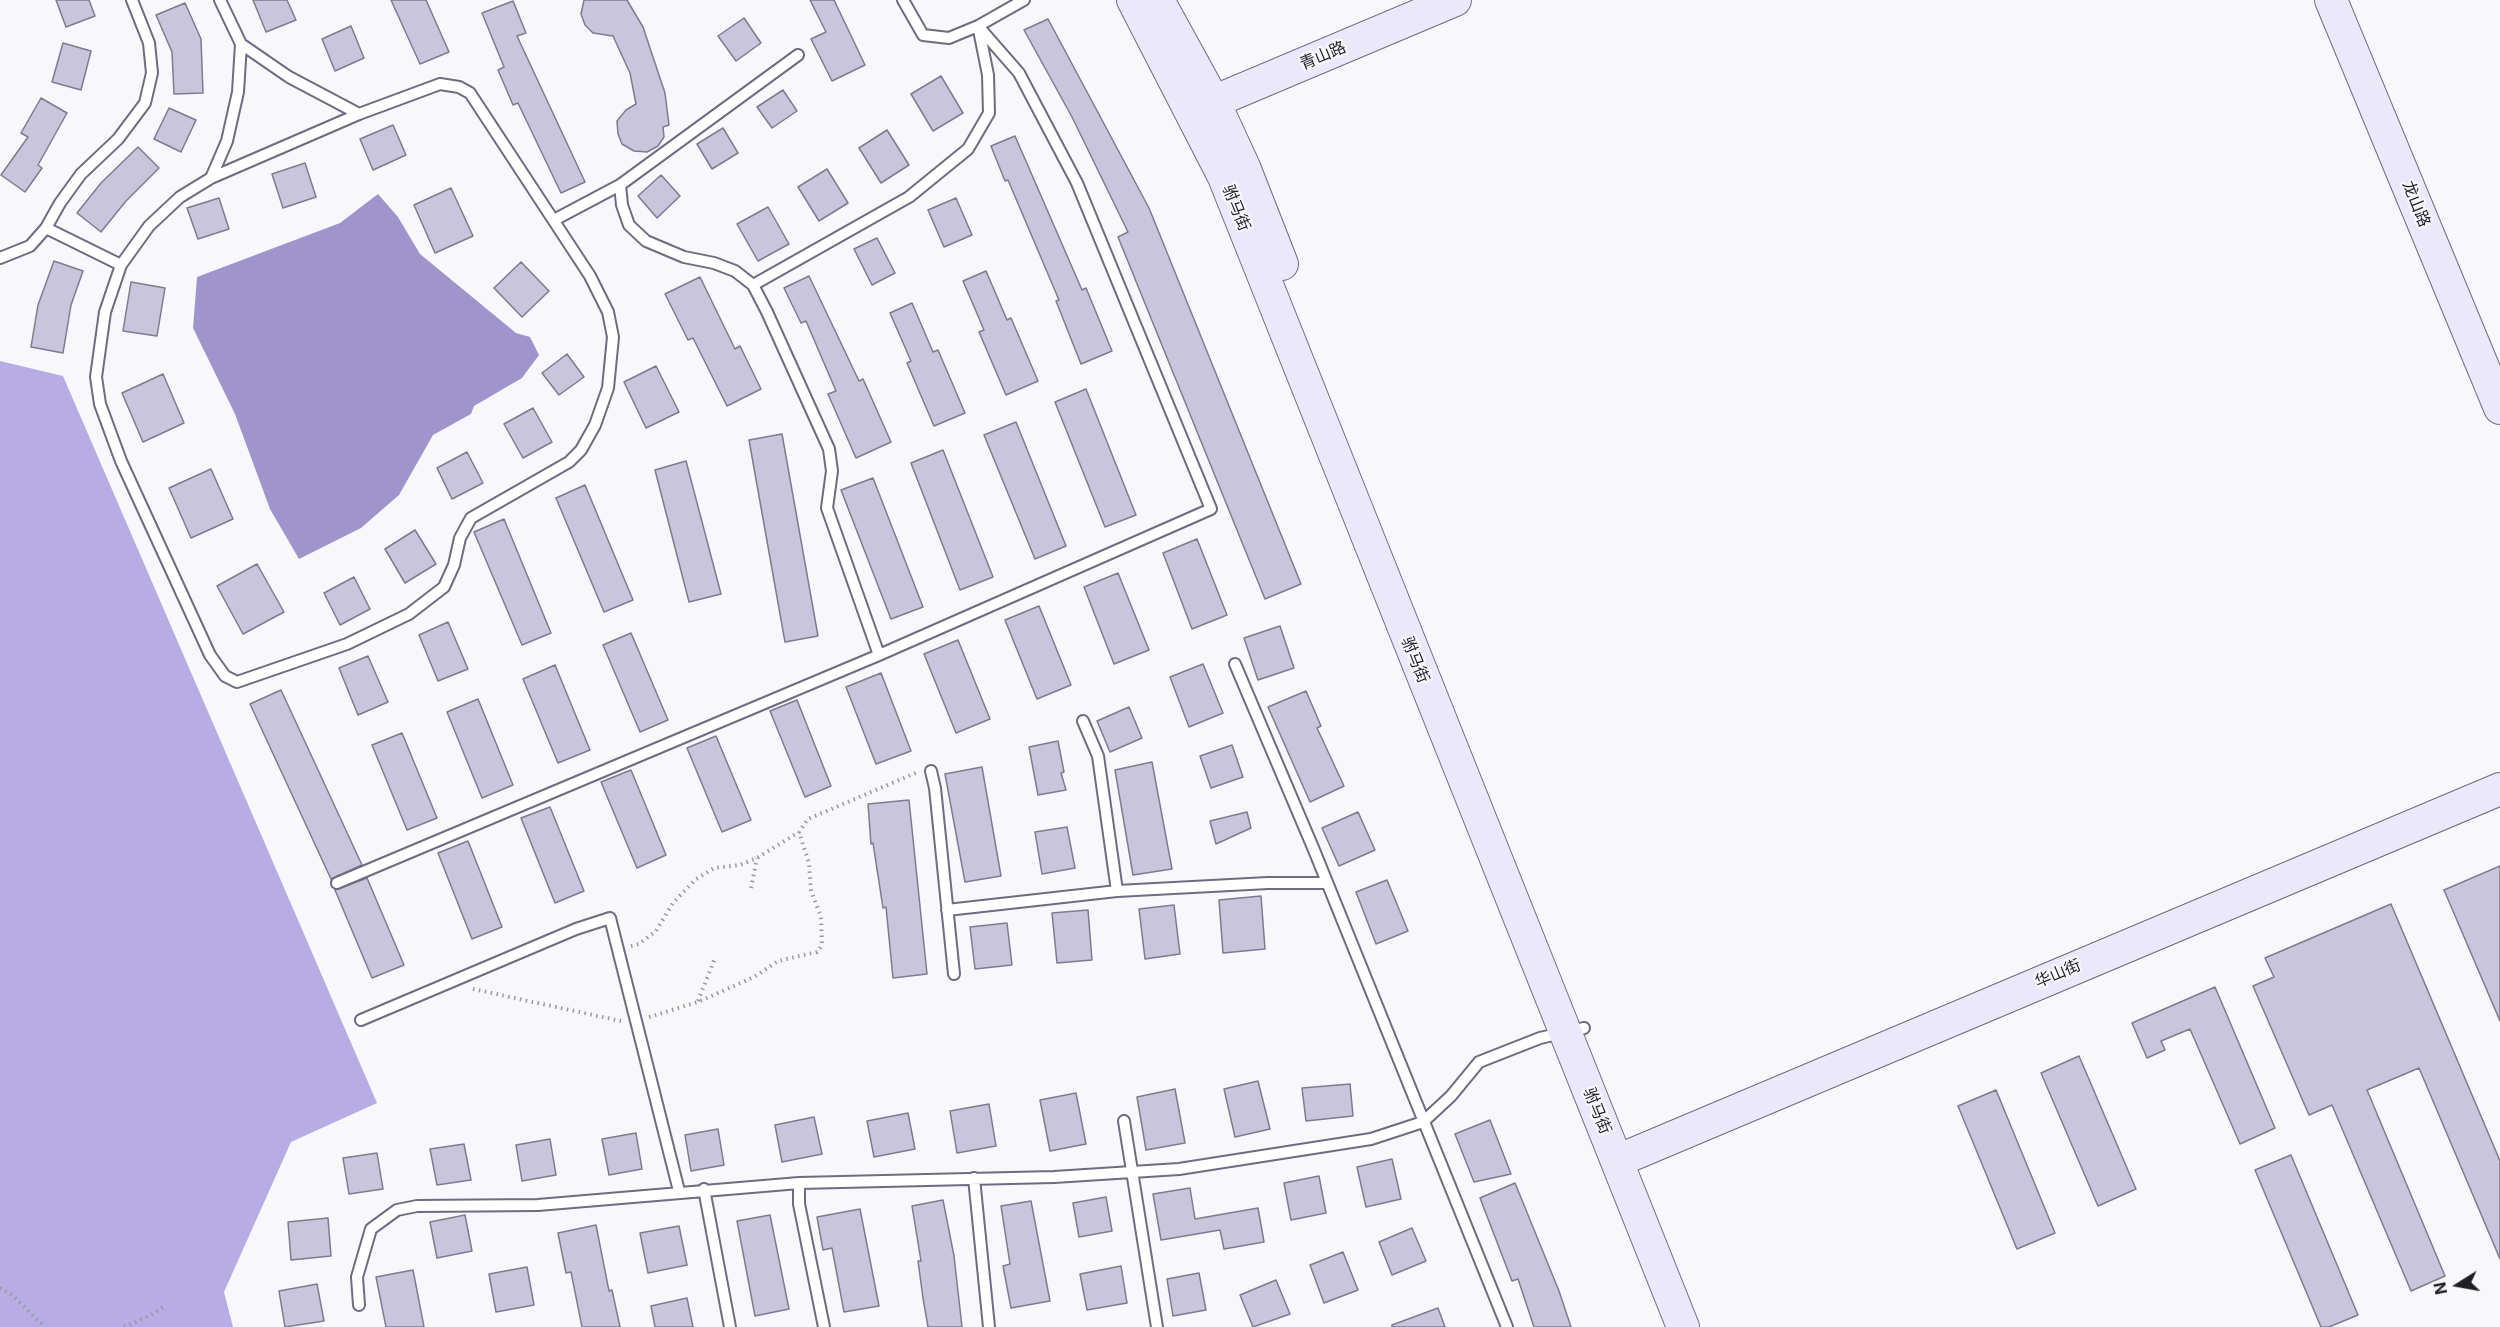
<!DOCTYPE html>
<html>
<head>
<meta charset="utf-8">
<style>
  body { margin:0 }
  #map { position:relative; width:2500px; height:1327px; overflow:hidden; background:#f8f7fc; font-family:Inter,sans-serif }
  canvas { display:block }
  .north { position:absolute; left:2428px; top:1255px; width:60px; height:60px; -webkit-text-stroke:4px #f8f7fc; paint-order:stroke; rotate:259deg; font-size:16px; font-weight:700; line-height:24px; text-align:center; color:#1f1d26 }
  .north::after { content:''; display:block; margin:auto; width:21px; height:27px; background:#1f1d26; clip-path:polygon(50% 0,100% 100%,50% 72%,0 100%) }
</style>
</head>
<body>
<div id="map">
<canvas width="2500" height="1327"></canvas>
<div class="north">N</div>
</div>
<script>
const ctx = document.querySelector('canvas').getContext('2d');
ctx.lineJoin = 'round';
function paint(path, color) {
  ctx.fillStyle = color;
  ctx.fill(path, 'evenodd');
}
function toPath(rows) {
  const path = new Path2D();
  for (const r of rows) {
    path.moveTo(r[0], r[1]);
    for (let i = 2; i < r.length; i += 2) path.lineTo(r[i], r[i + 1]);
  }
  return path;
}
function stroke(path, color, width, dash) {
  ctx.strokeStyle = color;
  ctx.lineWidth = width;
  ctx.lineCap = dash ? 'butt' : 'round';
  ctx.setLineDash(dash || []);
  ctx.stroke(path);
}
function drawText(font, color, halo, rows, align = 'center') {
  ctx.font = font + ' Inter,"Noto Sans SC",sans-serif';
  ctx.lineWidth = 4.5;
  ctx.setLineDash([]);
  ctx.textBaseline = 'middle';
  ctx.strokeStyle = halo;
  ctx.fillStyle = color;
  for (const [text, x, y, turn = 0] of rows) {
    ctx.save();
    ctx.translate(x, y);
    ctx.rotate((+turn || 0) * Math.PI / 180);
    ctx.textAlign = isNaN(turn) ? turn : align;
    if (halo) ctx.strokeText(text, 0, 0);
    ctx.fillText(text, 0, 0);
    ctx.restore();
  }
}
const forest = toPath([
  [0,361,63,376,377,1103,291,1142,224,1292,233,1327,0,1327]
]);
const water = toPath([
  [378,194,398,217,420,254,516,333,530,337,539,355,522,378,474,406,471,414,433,435,399,495,361,528,299,559,270,509,235,414,193,328,197,277,340,223]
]);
const building = toPath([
  [56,0,89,0,95,16,66,27,56,0],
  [253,0,287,0,296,20,266,32,253,0],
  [391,0,426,0,449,52,420,64,391,0],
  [584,0,627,0,643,27,665,93,669,125,663,127,664,137,658,146,647,152,634,151,622,144,618,134,617,121,626,110,636,104,630,73,613,36,593,33,585,25,581,14,584,0],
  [810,0,834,0,865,65,832,81,811,39,826,32,810,0],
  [513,1,526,33,517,36,585,182,561,193,518,103,513,105,498,70,504,67,482,13,513,1],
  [185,3,201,39,203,93,174,94,172,52,156,15,185,3],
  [744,18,761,43,736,61,718,36,744,18],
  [1048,19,1149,208,1301,584,1265,599,1118,237,1128,232,1072,117,1024,30,1048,19],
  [351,26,364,58,335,71,322,39,351,26],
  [63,43,91,51,81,90,52,82,63,43],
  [941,76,963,113,933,131,911,94,941,76],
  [783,90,797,111,772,128,757,107,783,90],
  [41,98,67,113,38,165,42,168,25,192,1,175,28,137,21,133,41,98],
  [169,108,196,120,181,152,154,139,169,108],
  [393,125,406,155,373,170,360,139,393,125],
  [723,128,738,153,712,169,697,144,723,128],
  [887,130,909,165,881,183,859,148,887,130],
  [1015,136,1082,290,1086,288,1112,351,1081,364,1056,301,1059,300,1008,180,1005,181,991,146,1015,136],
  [138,147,159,168,126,201,101,232,77,213,101,183,138,147],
  [305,163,316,197,283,208,272,174,305,163],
  [827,169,848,203,819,221,798,187,827,169],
  [661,175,680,196,657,218,638,196,661,175],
  [451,188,473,236,435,253,414,205,451,188],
  [219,198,229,229,198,239,187,208,219,198],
  [956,198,972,235,944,247,928,210,956,198],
  [768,207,789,244,758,261,737,224,768,207],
  [877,238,895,273,872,285,854,249,877,238],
  [54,261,83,271,71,305,63,353,31,347,38,305,54,261],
  [521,262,549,291,522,317,494,288,521,262],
  [986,271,1007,320,1011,318,1038,381,1006,395,979,332,984,330,963,281,986,271],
  [809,276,859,381,863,379,891,442,856,458,828,394,836,391,806,321,801,323,784,288,809,276],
  [700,277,735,349,740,346,761,389,727,406,693,338,688,340,665,294,700,277],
  [131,282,165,288,157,336,123,331,131,282],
  [912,303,933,352,938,350,965,413,934,426,907,363,911,361,890,313,912,303],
  [567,354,584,377,559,395,542,373,567,354],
  [656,366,679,412,646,428,624,382,656,366],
  [163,374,184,423,143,442,122,393,163,374],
  [1086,389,1136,515,1105,527,1055,402,1086,389],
  [533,408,552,442,523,458,504,424,533,408],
  [1016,422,1066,546,1035,559,984,435,1016,422],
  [782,434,818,636,785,642,749,440,782,434],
  [943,450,993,577,960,590,911,463,943,450],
  [467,452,483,483,452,499,437,468,467,452],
  [686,461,721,594,689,602,655,470,686,461],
  [211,469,233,519,191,538,169,488,211,469],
  [873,478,923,607,891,619,841,490,873,478],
  [585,485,633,600,604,612,556,498,585,485],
  [504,519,551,633,522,645,474,532,504,519],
  [415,530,436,564,405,583,385,549,415,530],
  [1197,539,1227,615,1192,629,1163,553,1197,539],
  [257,564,284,612,243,634,217,586,257,564],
  [1118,573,1149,650,1114,664,1084,587,1118,573],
  [354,577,370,609,340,625,324,593,354,577],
  [1039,606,1071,685,1037,699,1005,620,1039,606],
  [448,622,468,669,438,681,419,635,448,622],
  [1280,626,1294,668,1258,680,1244,638,1280,626],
  [631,633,668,720,640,732,603,645,631,633],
  [958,640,990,719,956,733,924,654,958,640],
  [368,656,388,702,358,715,339,668,368,656],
  [1203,664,1223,713,1189,727,1170,677,1203,664],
  [555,665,590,750,558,763,523,679,555,665],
  [881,673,911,751,876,764,846,687,881,673],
  [281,690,362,865,331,879,250,704,281,690],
  [1306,691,1321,726,1317,728,1344,786,1310,802,1268,707,1306,691],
  [478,699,513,785,482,798,447,712,478,699],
  [797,700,831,786,805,797,770,711,797,700],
  [1129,707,1142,738,1110,752,1097,721,1129,707],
  [402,733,437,818,407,830,372,745,402,733],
  [716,736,751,820,722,832,687,748,716,736],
  [1058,741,1064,772,1061,773,1066,790,1038,795,1029,747,1058,741],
  [1232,745,1243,777,1211,788,1200,756,1232,745],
  [1152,762,1172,869,1133,875,1115,770,1152,762],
  [982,767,1001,876,965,882,945,774,982,767],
  [631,770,666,855,637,868,601,782,631,770],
  [909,800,927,974,893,978,886,907,883,908,873,843,871,844,868,804,909,800],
  [550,807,584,891,555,903,521,818,550,807],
  [1247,812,1251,828,1216,844,1210,821,1247,812],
  [1358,812,1375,850,1339,866,1322,828,1358,812],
  [1067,827,1075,868,1042,874,1035,832,1067,827],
  [468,841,502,927,472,939,438,853,468,841],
  [2500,866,2500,1021,2444,890,2500,866],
  [367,878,404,965,372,978,335,890,367,878],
  [1387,880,1408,931,1376,944,1356,892,1387,880],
  [1261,896,1265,949,1223,953,1219,900,1261,896],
  [2391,904,2500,1161,2500,1259,2419,1068,2367,1090,2445,1276,2411,1291,2332,1105,2309,1115,2253,986,2274,977,2265,958,2391,904],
  [1174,905,1180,954,1145,959,1139,909,1174,905],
  [1088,910,1092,960,1057,963,1052,913,1088,910],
  [1007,923,1012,965,975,969,970,927,1007,923],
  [2215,987,2275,1128,2240,1144,2190,1029,2161,1041,2165,1050,2147,1058,2132,1023,2215,987],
  [2079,1056,2136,1189,2098,1206,2041,1073,2079,1056],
  [1258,1081,1270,1129,1235,1137,1224,1089,1258,1081],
  [1350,1084,1353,1116,1306,1121,1302,1088,1350,1084],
  [1175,1089,1185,1143,1146,1150,1137,1097,1175,1089],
  [1996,1090,2055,1233,2017,1249,1958,1106,1996,1090],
  [1076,1093,1086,1144,1050,1151,1040,1100,1076,1093],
  [989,1104,996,1146,957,1153,950,1111,989,1104],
  [908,1113,915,1149,874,1157,867,1121,908,1113],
  [814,1117,822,1154,782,1162,775,1125,814,1117],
  [1490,1120,1511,1174,1474,1182,1455,1134,1490,1120],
  [718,1129,724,1165,691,1171,685,1135,718,1129],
  [636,1133,642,1169,609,1175,602,1139,636,1133],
  [550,1139,556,1175,522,1181,516,1145,550,1139],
  [464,1144,471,1180,437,1185,430,1149,464,1144],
  [377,1153,383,1189,349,1194,343,1158,377,1153],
  [2291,1155,2358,1315,2329,1327,2321,1327,2255,1170,2291,1155],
  [1392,1159,1401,1199,1366,1207,1357,1167,1392,1159],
  [1319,1176,1326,1213,1291,1220,1284,1183,1319,1176],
  [1515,1183,1559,1291,1571,1327,1534,1327,1518,1279,1512,1281,1480,1198,1515,1183],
  [1190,1188,1195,1219,1258,1208,1264,1242,1224,1249,1220,1230,1161,1240,1153,1194,1190,1188],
  [1106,1197,1112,1231,1079,1237,1073,1203,1106,1197],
  [943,1200,954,1256,962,1327,928,1327,923,1298,918,1261,921,1261,912,1206,943,1200],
  [1031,1201,1050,1301,1011,1308,1003,1266,1010,1264,1001,1206,1031,1201],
  [860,1209,879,1306,844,1312,832,1248,823,1250,817,1217,860,1209],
  [465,1215,472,1251,437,1258,430,1222,465,1215],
  [770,1215,789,1309,755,1316,737,1221,770,1215],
  [328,1218,331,1256,291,1260,288,1222,328,1218],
  [596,1225,609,1291,612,1290,620,1327,582,1327,571,1272,566,1273,558,1233,596,1225],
  [679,1226,687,1265,648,1273,640,1233,679,1226],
  [1412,1228,1426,1261,1392,1275,1379,1242,1412,1228],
  [1343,1252,1358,1290,1324,1303,1310,1265,1343,1252],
  [1121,1266,1127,1303,1087,1310,1080,1274,1121,1266],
  [527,1267,534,1305,496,1312,489,1274,527,1267],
  [413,1270,424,1327,386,1327,376,1277,413,1270],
  [1199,1273,1206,1310,1173,1316,1167,1279,1199,1273],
  [1276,1280,1290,1314,1253,1327,1240,1295,1276,1280],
  [317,1284,324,1321,285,1327,279,1291,317,1284],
  [687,1298,693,1327,655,1327,651,1306,687,1298],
  [1438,1308,1445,1327,1392,1327,1392,1325,1438,1308]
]);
const path = toPath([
  [751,888,757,858],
  [631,946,639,944,656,931,673,903,695,880,714,868,740,865,757,858,799,832,808,819,918,772],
  [473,989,621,1021],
  [698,1001,715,958],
  [649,1017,698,1002,754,977,778,961,817,952,822,945,821,917,811,891,809,863,799,832],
  [0,1288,12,1295,45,1327],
  [124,1327,155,1313,164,1306]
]);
const lane = toPath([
  [903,0,923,35,949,38,978,26,1024,0],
  [241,44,289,77,359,114],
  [440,84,459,87,470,93,590,276,608,312,613,337,608,388,595,425,581,450,569,462,471,518,460,538,454,565,444,587,409,614,347,644,237,682,225,676,210,655,121,461,100,404,96,377,105,312,121,265,149,226,180,197,211,178,359,114,440,84],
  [211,178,227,141,238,92,241,44,220,0],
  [620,185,622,205,629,225,646,241,684,257,714,263,735,271,753,285,767,312,829,449,832,471,827,508,879,655],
  [554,220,620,185,798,55],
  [46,228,121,265],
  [0,258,30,246,46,228,60,203,81,174,118,139,145,103,152,73,149,43,132,0],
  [753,285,909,197,968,149,989,113,988,75,979,30],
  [1235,664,1314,850,1507,1327],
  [1083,721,1098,756,1117,891],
  [931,771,935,788,954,974],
  [337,883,879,655,1211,509,1077,183,1019,73,978,26],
  [947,910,1117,891,1268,883,1327,883],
  [361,1020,576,929,610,918,679,1191],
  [1124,1121,1157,1327],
  [974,1178,989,1327],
  [799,1183,799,1204,824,1327],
  [704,1189,730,1327],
  [359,1305,357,1277,371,1229,397,1210,417,1206,538,1205,799,1183,1054,1177,1179,1169,1371,1139,1423,1122,1451,1096,1479,1062,1540,1038,1584,1028]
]);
const secondary = toPath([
  [1133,0,1224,177,1683,1327],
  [1158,0,1214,102,1244,167,1282,264],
  [2331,0,2500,408],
  [1194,110,1455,0],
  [1617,1161,2500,789]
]);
const streetNames = [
  ["青山路",1323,56,-23],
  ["龙山路",2416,204,68],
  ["驸马街",1236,208,68],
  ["驸马街",1415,660,68],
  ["华山街",2058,974,-23],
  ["驸马街",1597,1111,68]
];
paint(forest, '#b7ace4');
paint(water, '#9f94cb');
paint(building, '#c9c5dc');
stroke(building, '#7e7a8f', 1.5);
stroke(lane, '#6f6b80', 14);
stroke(secondary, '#6f6b80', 34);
stroke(path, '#99989f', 4, [1.5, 4.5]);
stroke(lane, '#fff', 10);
stroke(secondary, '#ece8fb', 32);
drawText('16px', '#1f1d26', '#f8f7fc', streetNames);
</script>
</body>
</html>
